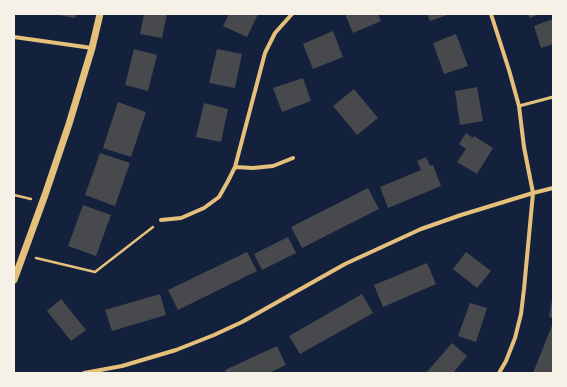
<!DOCTYPE html>
<html>
<head>
<meta charset="utf-8">
<style>
  body { margin:0 }
  #map { position:relative; width:567px; height:387px; overflow:hidden; background:#14213d; font-family:"Varela Round",sans-serif }
  canvas { display:block }
  .frame { position:absolute; inset:0; border:15px solid #f6f1e7; pointer-events:none }
</style>
</head>
<body>
<div id="map">
<canvas width="567" height="387"></canvas>
<div class="frame"></div>
</div>
<script>
const ctx = document.querySelector('canvas').getContext('2d');
ctx.lineJoin = 'round';
function paint(path, color) {
  ctx.fillStyle = color;
  ctx.fill(path, 'evenodd');
}
function toPath(rows) {
  const path = new Path2D();
  for (const r of rows) {
    path.moveTo(r[0], r[1]);
    for (let i = 2; i < r.length; i += 2) path.lineTo(r[i], r[i + 1]);
  }
  return path;
}
function stroke(path, color, width, dash) {
  ctx.strokeStyle = color;
  ctx.lineWidth = width;
  ctx.lineCap = dash ? 'butt' : 'round';
  ctx.setLineDash(dash || []);
  ctx.stroke(path);
}
const building = toPath([
  [54,14,76,14,75,18],
  [144,14,167,14,162,38,140,34],
  [229,14,258,14,247,37,223,26],
  [345,14,378,14,381,21,353,33],
  [427,14,450,14,430,21],
  [528,14,540,14,530,18],
  [553,19,553,44,541,48,534,26],
  [333,31,343,57,313,69,303,44],
  [456,34,468,66,444,74,433,43],
  [134,49,157,55,148,91,125,85],
  [217,49,242,54,235,88,209,83],
  [303,78,311,101,282,112,273,88],
  [477,87,483,121,460,125,455,91],
  [354,89,378,118,357,135,333,106],
  [118,102,146,112,131,157,103,148],
  [204,103,228,109,221,142,196,137],
  [466,133,473,138,474,136,493,148,477,174,457,162,466,149,459,144],
  [100,153,130,163,115,206,85,195],
  [426,157,430,166,433,165,441,186,388,208,380,187,421,170,417,161],
  [368,188,379,209,302,248,291,227],
  [83,205,111,215,96,256,68,246],
  [288,237,296,253,262,270,254,254],
  [247,252,257,271,178,310,168,290],
  [466,252,491,271,477,288,453,269],
  [427,263,436,284,383,307,374,285],
  [160,294,166,315,112,331,105,310],
  [362,294,373,313,300,354,289,336],
  [61,299,86,330,71,341,47,311],
  [552,300,553,300,553,318,549,317],
  [470,303,487,308,476,342,458,336],
  [553,323,553,373,533,373],
  [452,343,467,356,458,367,453,373,426,373],
  [277,346,286,365,269,373,227,373,225,370]
]);
const path = toPath([
  [14,195,31,199],
  [36,258,95,272,153,227]
]);
const service = toPath([
  [519,106,553,97]
]);
const minor = toPath([
  [491,14,509,70,519,106,524,147,533,193,524,289,521,314,515,338,506,361,499,373],
  [14,37,92,48],
  [235,167,253,168,273,166,293,158],
  [161,220,181,218,204,208,219,197,228,181,235,167,265,53,275,33,292,14],
  [84,373,122,366,176,350,214,335,242,322,345,264,421,229,461,215,533,193,553,188]
]);
const tertiary = toPath([
  [14,280,45,195,69,124,92,48,100,14]
]);
paint(building, '#48494c');
stroke(path, '#e5c07b', 2.5);
stroke(service, '#e5c07b', 3);
stroke(minor, '#e5c07b', 4);
stroke(tertiary, '#e5c07b', 7);
</script>
</body>
</html>
